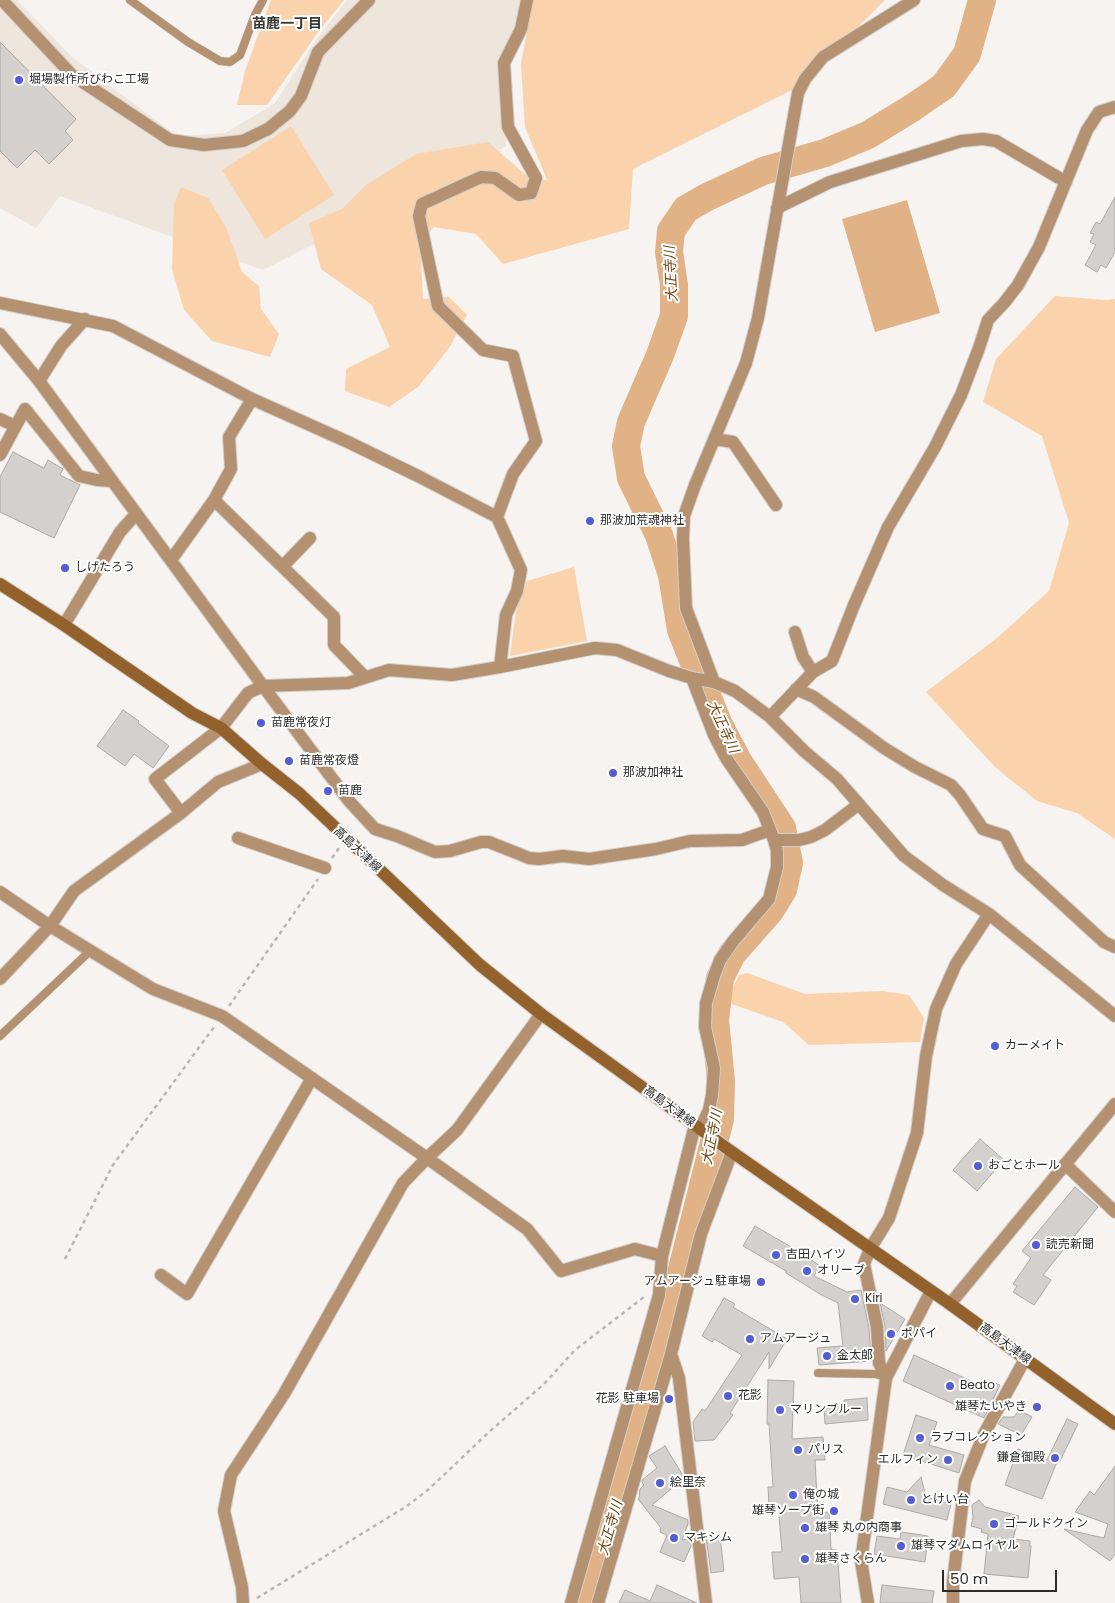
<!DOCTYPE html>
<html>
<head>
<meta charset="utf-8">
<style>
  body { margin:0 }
  #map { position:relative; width:1115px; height:1603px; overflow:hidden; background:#f6f3f0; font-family:Poppins,sans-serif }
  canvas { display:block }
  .scale { position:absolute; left:942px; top:1570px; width:115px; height:22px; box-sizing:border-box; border:2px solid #2d2c2b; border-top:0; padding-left:6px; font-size:15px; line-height:18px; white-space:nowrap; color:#2d2c2b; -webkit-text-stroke:4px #fff; paint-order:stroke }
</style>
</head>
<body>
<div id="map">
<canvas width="1115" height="1603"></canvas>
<div class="scale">50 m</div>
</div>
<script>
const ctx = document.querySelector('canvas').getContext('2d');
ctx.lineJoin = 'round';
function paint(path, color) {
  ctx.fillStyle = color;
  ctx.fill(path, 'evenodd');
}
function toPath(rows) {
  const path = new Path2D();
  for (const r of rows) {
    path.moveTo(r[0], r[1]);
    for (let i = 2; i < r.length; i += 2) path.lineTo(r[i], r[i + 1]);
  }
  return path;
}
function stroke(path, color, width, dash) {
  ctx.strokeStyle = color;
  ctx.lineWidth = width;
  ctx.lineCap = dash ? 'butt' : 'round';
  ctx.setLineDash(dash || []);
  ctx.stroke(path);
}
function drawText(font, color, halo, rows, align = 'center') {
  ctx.font = font + ' Poppins,"Noto Sans JP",sans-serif';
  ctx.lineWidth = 4;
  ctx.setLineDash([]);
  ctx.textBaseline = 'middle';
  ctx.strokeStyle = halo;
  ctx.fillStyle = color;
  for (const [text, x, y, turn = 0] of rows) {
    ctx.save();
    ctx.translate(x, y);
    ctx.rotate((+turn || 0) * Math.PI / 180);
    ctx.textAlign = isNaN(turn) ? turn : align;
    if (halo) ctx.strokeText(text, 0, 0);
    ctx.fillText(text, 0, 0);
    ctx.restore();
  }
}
const built = toPath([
  [0,0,17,0,72,57,177,136,225,133,274,104,316,40,347,0,521,0,505,60,506,146,263,270,60,196,36,228,0,208]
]);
const green = toPath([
  [271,0,344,0,319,31,267,105,237,105,245,71],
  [533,0,885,0,798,87,633,169,629,229,503,264,476,234,434,227,420,241,423,299,449,297,467,315,449,348,419,386,389,407,345,391,346,369,390,347,372,305,321,269,309,223,342,209,366,185,416,154,488,142,528,177,547,180,525,127,521,64],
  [291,126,334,195,265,239,222,170],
  [181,187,208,198,226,227,242,272,259,286,261,309,279,334,270,357,212,341,184,310,172,269,174,204],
  [1055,296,1107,300,1115,299,1115,839,1077,813,1037,801,995,767,926,692,997,638,1049,591,1069,523,1042,436,983,402,996,359],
  [574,567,587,641,510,656,516,611,527,581],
  [747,973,805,994,883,991,909,995,924,1018,920,1042,809,1045,783,1022,732,1004,727,999,739,975]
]);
const water = toPath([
  [907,200,940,313,875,332,842,219]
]);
const river = toPath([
  [590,1603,652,1388,720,1119,721,1081,715,1020,720,978,732,954,770,911,783,890,789,863,782,828,738,761,718,723,681,630,672,575,659,535,631,478,626,446,631,422,660,355,674,316,674,285,669,252,671,231,686,209,707,197,763,171,825,153,868,135,912,108,944,86,967,54,982,0]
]);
const building = toPath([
  [0,42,76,119,65,131,73,140,49,164,35,150,17,168,0,151,0,42],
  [1115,197,1115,252,1106,268,1101,265,1097,272,1085,265,1096,245,1090,242,1094,234,1090,233,1096,222,1100,224,1115,197],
  [13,452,44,468,48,460,63,469,60,475,80,485,54,538,0,512,0,477,13,452],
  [123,710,139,721,138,723,169,746,153,768,134,754,125,766,97,746,123,710],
  [980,1139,1004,1160,977,1191,953,1170,980,1139],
  [1075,1187,1098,1207,1043,1275,1051,1280,1034,1305,1013,1292,1017,1286,1013,1284,1031,1258,1022,1251,1075,1187],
  [755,1226,810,1258,810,1259,820,1266,814,1276,847,1292,861,1290,869,1328,871,1361,819,1365,817,1348,843,1346,838,1303,820,1294,786,1273,786,1271,743,1246,755,1226],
  [724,1298,735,1304,733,1307,787,1339,769,1369,769,1352,730,1413,733,1415,714,1440,695,1441,693,1422,702,1409,705,1411,742,1355,714,1339,712,1342,702,1336,724,1298],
  [880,1303,905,1319,886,1351,885,1326,880,1303],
  [914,1355,984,1387,987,1380,1000,1385,984,1418,903,1381,914,1355],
  [768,1380,794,1381,792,1439,823,1437,825,1460,815,1460,818,1513,829,1512,831,1548,832,1550,837,1550,841,1603,801,1603,799,1577,774,1579,772,1552,782,1552,778,1505,769,1506,768,1487,773,1487,769,1424,767,1424,768,1380],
  [867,1398,868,1420,825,1424,824,1408,844,1406,844,1400,867,1398],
  [1019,1410,1032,1417,1021,1435,998,1424,1003,1417,1014,1417,1019,1410],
  [916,1415,937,1422,929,1445,964,1455,959,1473,903,1455,916,1415],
  [1067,1419,1078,1424,1060,1461,1056,1464,1042,1499,1005,1485,1018,1449,1047,1460,1067,1419],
  [665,1446,682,1474,683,1479,652,1505,688,1520,688,1524,682,1540,690,1539,691,1546,684,1562,660,1552,667,1535,660,1532,661,1528,638,1499,639,1499,640,1489,644,1485,642,1482,642,1480,657,1468,649,1456,665,1446],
  [1115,1466,1115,1554,1110,1561,1064,1529,1104,1538,1108,1524,1075,1512,1090,1491,1094,1495,1115,1466],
  [921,1477,926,1497,951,1504,947,1520,883,1504,887,1487,907,1492,921,1477],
  [979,1500,985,1507,1019,1516,1013,1539,1030,1541,1030,1546,1031,1546,1028,1578,984,1574,988,1534,981,1532,982,1529,971,1526,973,1518,972,1505,979,1500],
  [901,1532,928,1536,925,1562,874,1554,877,1536,900,1539,901,1532],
  [720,1536,724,1571,711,1573,706,1537,720,1536],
  [657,1585,697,1603,619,1603,625,1590,650,1601,657,1585],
  [882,1585,934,1591,932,1603,880,1603,882,1585]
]);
const path = toPath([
  [332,858,339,848],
  [229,1006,318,879],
  [65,1259,113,1165,214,1027],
  [257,1598,407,1506,429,1489,489,1432,543,1385,575,1350,644,1297]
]);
const service = toPath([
  [130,0,188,42,220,61,230,62,240,55,255,15,263,0],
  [0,1036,90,951],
  [818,1373,875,1374,886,1377]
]);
const minor = toPath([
  [2,0,72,75,170,140,204,145,243,141,268,129,290,111,301,96,318,52,369,0],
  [777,208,830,182,961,141,983,139,996,141,1066,182],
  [0,303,113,326,252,399,348,442,420,477,497,517],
  [39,381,61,346,85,319],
  [0,419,15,426],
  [714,439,733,442,776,505],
  [0,455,25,409,79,476,97,480,112,481],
  [214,500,334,617,334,645,365,677],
  [171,560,214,500,231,469,229,437,252,399],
  [283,566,310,538],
  [64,625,120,532,136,514],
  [795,632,803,657,813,672],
  [500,667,506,615,517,591,521,570,497,517,513,474,536,441,513,356,483,350,438,306,419,216,422,204,481,177,495,178,519,195,531,193,536,178,508,127,504,63,521,29,527,0],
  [692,678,714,735,726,758,763,812,774,840,777,851,777,867,769,899,734,940,720,960,714,976,706,1003,705,1027,714,1068,712,1095,709,1110,700,1129],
  [714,682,686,608,683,539,684,516,695,485,746,363,758,318,798,93,805,79,823,57,914,0],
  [263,686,349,801,375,829,397,836,435,852,450,851,481,842,489,842,529,858,539,859,563,856,589,859,656,849,690,841,742,840,770,830],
  [796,689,814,697,884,748,915,767,951,785,960,795,983,829,1005,836,1020,865,1104,942,1115,947],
  [770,717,813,672,832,661,854,605,888,527,935,447,961,395,979,348,988,320,1004,303,1018,285,1039,247,1087,130,1099,112,1115,107],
  [181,813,155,779,221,728,248,693,263,686,348,683,389,670,452,675,500,667,595,648,617,650,669,671,692,678,714,682,735,691,770,717,804,751,837,779,904,856,943,885,989,914,1115,1016],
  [238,838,325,868],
  [774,840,799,840,811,837,825,830,859,804],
  [0,892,50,926,153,989,222,1016,427,1158,527,1229,561,1271,635,1249,662,1256],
  [0,979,50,926,74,891,181,813,218,782,262,764],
  [1065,1164,1115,1212],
  [161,1275,187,1294,312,1078],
  [950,1304,1115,1104],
  [671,1354,679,1378,706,1603],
  [886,1378,931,1291],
  [243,1603,242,1587,224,1511,231,1475,284,1394,403,1183,427,1158,457,1130,541,1014],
  [571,1603,659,1295,662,1256,695,1125],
  [598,1603,671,1354,701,1234,732,1152],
  [868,1603,861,1561,886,1378,879,1363,877,1327,864,1264,870,1249,889,1218,917,1133,926,1056,936,1009,956,964,989,914],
  [953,1603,953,1582,965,1481,984,1434,1025,1359]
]);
const tertiary = toPath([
  [0,334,39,381,263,686]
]);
const secondary = toPath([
  [0,584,64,625,192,713,221,728,262,764,300,794,480,965,541,1014,732,1152,950,1304,1115,1424]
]);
const markers = [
  [19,80,5,"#535dd4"],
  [590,521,5,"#535dd4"],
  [65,568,5,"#535dd4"],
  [261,723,5,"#535dd4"],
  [289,761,5,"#535dd4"],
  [613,773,5,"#535dd4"],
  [328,791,5,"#535dd4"],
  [995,1046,5,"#535dd4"],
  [978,1166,5,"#535dd4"],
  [1036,1245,5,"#535dd4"],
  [776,1255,5,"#535dd4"],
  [807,1271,5,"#535dd4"],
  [761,1282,5,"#535dd4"],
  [855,1299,5,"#535dd4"],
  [891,1334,5,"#535dd4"],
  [750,1339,5,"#535dd4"],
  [827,1356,5,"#535dd4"],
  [950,1386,5,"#535dd4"],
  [728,1396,5,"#535dd4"],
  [669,1399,5,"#535dd4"],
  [1037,1407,5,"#535dd4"],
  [780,1410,5,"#535dd4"],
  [920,1438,5,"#535dd4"],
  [798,1450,5,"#535dd4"],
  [1055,1458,5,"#535dd4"],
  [948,1460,5,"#535dd4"],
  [660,1483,5,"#535dd4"],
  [793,1495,5,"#535dd4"],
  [911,1500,5,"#535dd4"],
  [834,1511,5,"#535dd4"],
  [994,1524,5,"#535dd4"],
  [805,1528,5,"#535dd4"],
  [674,1538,5,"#535dd4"],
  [901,1546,5,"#535dd4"],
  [805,1559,5,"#535dd4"]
];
const poiNames = [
  ["堀場製作所びわこ工場",29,80],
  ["那波加荒魂神社",600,521],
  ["しげたろう",75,568],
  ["苗鹿常夜灯",271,723],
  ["苗鹿常夜燈",299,761],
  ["那波加神社",623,773],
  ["苗鹿",338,791],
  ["カーメイト",1005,1046],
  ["おごとホール",988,1166],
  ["読売新聞",1046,1245],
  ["吉田ハイツ",786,1255],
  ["オリーブ",817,1271],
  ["アムアージュ駐車場",751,1282,"right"],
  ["Kiri",865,1299],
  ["ポパイ",901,1334],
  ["アムアージュ",760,1339],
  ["金太郎",837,1356],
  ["Beato",960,1386],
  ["花影",738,1396],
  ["花影 駐車場",659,1399,"right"],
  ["雄琴たいやき",1027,1407,"right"],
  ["マリンブルー",790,1410],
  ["ラブコレクション",930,1438],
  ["パリス",808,1450],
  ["鎌倉御殿",1045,1458,"right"],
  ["エルフィン",938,1460,"right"],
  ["絵里奈",670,1483],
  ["俺の城",803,1495],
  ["とけい台",921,1500],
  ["雄琴ソープ街",824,1511,"right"],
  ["ゴールドクイン",1004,1524],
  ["雄琴 丸の内商事",815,1528],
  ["マキシム",684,1538],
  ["雄琴マダムロイヤル",911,1546],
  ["雄琴さくらん",815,1559]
];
const streetNames = [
  ["高島大津線",357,850,43],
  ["高島大津線",669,1107,36],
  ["高島大津線",1005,1344,36]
];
const neighbourhoodNames = [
  ["苗鹿一丁目",287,24]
];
const waterNames = [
  ["大正寺川",672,274,-93],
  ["大正寺川",722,727,65],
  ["大正寺川",713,1137,-79],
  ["大正寺川",611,1528,-74]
];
paint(built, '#eee5dd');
paint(green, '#fad2ac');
paint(water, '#e0b286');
stroke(river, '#e0b286', 28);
paint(building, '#d3d0cd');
stroke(building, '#aca9a7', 1);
stroke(service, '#d2cfcd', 9);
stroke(minor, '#d2cfcd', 14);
stroke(tertiary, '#d2cfcd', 14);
stroke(secondary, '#d2cfcd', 14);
stroke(path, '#b9b6b4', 2.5, [4, 4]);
stroke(service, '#b49170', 8);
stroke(minor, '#b49170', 12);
stroke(tertiary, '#b49170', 12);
stroke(secondary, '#93612b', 12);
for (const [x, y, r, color] of markers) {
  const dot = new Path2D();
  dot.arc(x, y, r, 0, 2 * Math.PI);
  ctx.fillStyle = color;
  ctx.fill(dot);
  stroke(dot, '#fff', 2);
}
drawText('12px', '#2d2c2b', '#fff', poiNames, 'left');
drawText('12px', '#2d2c2b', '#fff', streetNames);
drawText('bold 14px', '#393734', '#fff', neighbourhoodNames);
drawText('italic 14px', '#734713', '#fff', waterNames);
</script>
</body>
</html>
